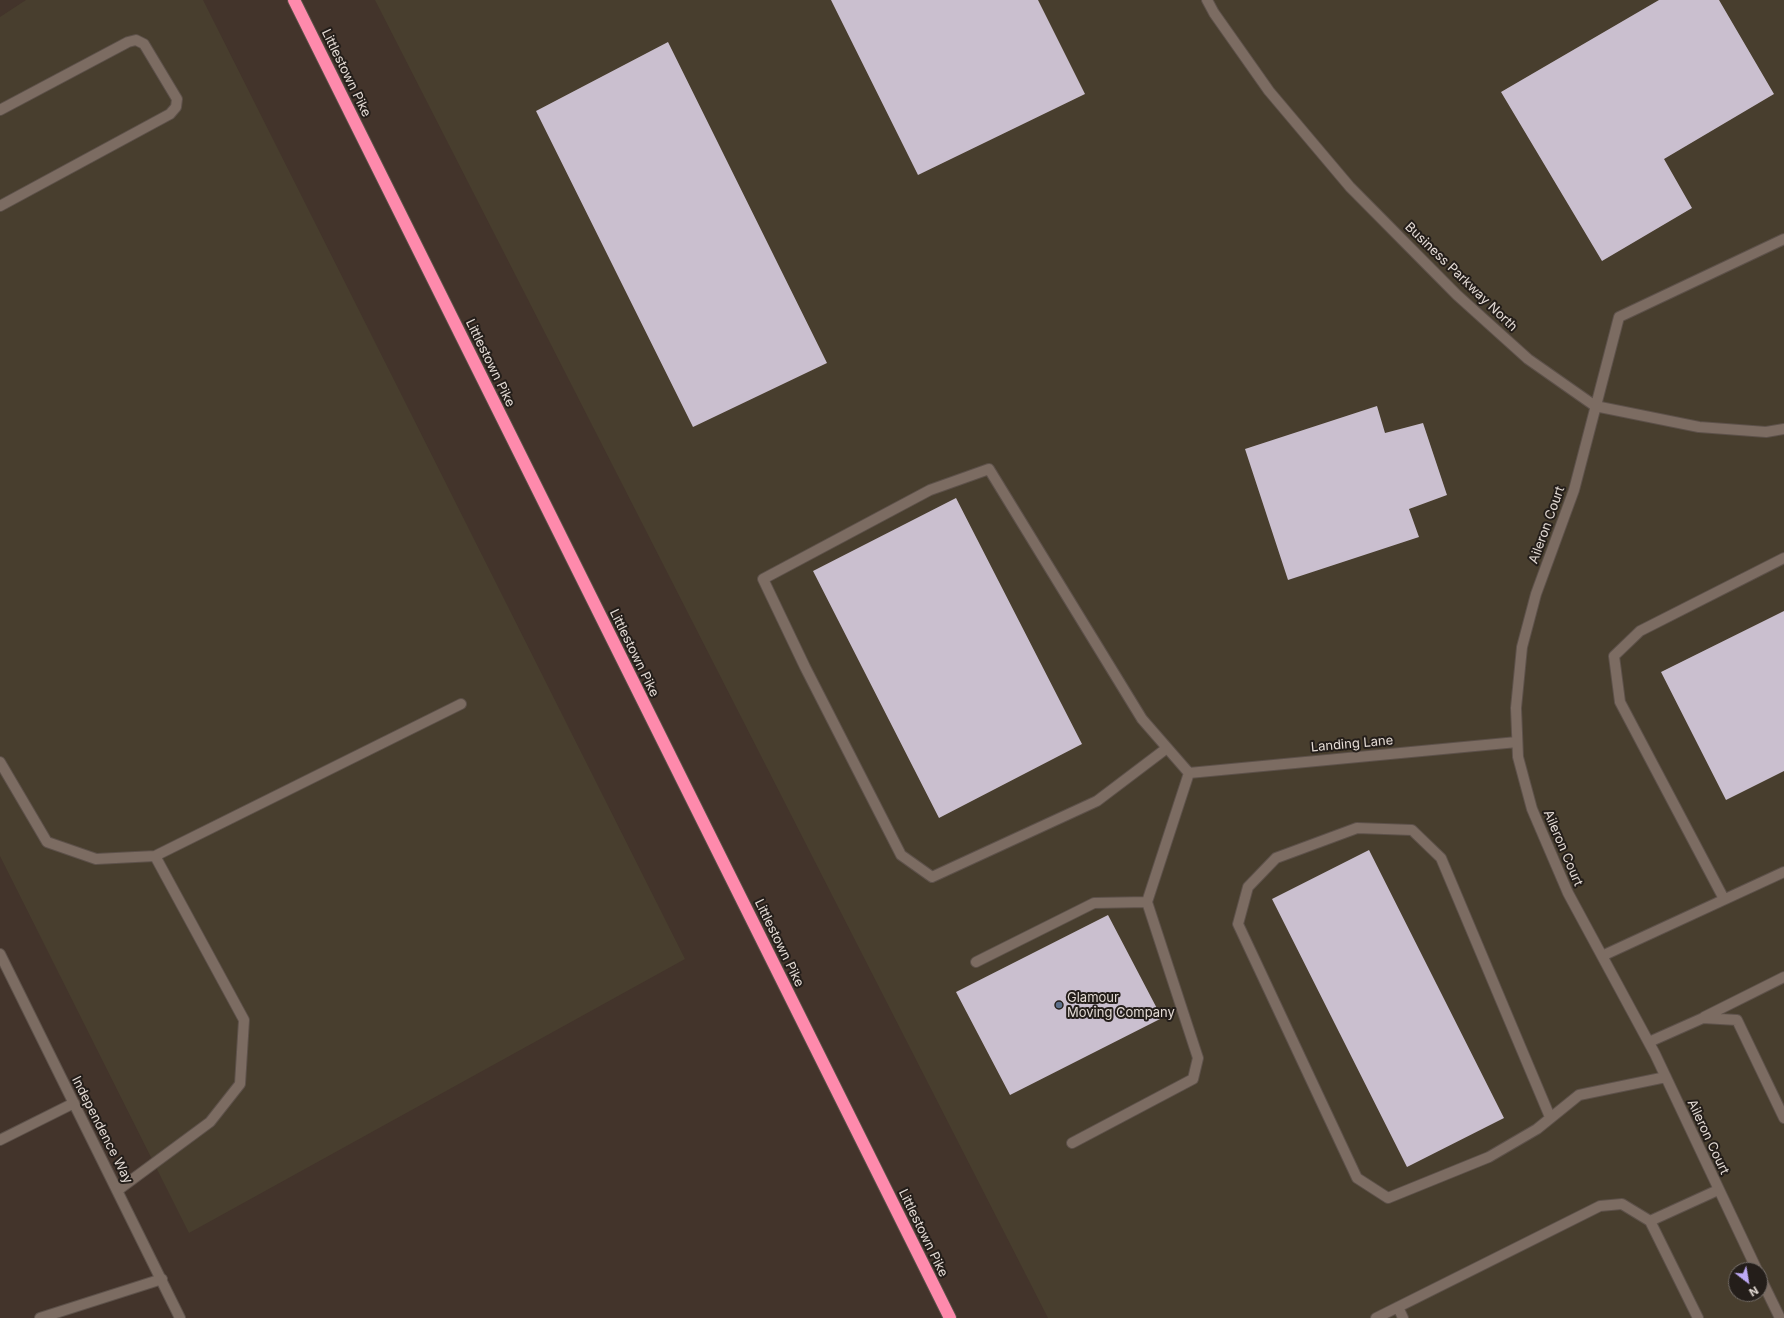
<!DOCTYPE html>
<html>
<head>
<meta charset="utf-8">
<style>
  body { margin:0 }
  #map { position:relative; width:1784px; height:1318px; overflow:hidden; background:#43342b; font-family:Inter,sans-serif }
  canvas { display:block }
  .north { position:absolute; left:1728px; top:1262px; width:40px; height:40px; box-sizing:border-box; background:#241e1a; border:1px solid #716a65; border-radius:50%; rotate:149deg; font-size:11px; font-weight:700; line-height:16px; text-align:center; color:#e4dbd5 }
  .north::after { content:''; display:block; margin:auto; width:14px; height:18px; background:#bda9f5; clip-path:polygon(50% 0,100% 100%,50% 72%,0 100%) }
</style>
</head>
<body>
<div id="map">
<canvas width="1784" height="1318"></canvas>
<div class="north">N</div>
</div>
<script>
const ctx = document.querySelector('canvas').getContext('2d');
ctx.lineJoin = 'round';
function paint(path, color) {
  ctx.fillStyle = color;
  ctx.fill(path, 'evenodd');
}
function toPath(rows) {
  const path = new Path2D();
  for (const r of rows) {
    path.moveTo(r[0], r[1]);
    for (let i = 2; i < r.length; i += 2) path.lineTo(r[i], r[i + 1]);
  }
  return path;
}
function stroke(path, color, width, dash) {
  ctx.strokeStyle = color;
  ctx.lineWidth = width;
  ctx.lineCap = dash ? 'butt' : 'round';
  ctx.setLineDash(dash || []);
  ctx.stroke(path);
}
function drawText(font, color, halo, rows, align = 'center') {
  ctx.font = font + ' Inter,sans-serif';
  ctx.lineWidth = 4;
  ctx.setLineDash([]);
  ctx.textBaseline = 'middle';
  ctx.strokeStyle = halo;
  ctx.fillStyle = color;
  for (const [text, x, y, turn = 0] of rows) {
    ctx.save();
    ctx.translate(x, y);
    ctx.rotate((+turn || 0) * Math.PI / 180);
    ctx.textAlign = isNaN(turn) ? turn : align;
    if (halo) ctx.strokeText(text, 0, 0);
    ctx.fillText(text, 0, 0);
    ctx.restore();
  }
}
const commercial = toPath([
  [26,0,203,0,685,959,189,1233,0,856,0,17],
  [375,0,1784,0,1784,1318,1048,1318],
  [1736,1270,1760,1270,1760,1294,1736,1294]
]);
const building = toPath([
  [831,0,1038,0,1085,94,918,175],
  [1659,0,1719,0,1774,94,1664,159,1692,208,1602,261,1501,92],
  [668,42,827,363,693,427,536,111],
  [1377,406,1385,433,1423,423,1447,495,1409,509,1419,537,1288,580,1245,449],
  [956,498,1082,744,939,818,813,571],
  [1784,611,1784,771,1726,800,1661,672],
  [1369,850,1504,1118,1407,1167,1272,899],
  [1108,915,1162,1018,1010,1095,956,992]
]);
const minor = toPath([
  [1207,0,1214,13,1269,91,1350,187,1457,295,1528,359,1595,406,1699,427,1766,432,1784,429],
  [0,110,128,42,136,40,144,44,177,99,176,107,170,114,0,206],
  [1167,748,1097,801,932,877,901,855,805,667,763,579,930,490,989,469,1142,719,1189,773],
  [0,762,47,842,96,859,155,856,461,704],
  [1189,773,1517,742],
  [1724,899,1620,702,1614,656,1640,631,1784,558],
  [0,954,180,1318],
  [1602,956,1784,872],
  [976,962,1094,903,1147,902],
  [1704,1017,1784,977],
  [1649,1042,1703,1018,1737,1020,1784,1118],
  [1550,1117,1441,858,1412,830,1357,828,1276,858,1248,887,1238,924,1357,1178,1388,1198,1489,1157,1537,1129,1579,1095,1666,1077],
  [0,1140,74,1103],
  [1072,1143,1193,1079,1198,1058,1147,902,1189,773],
  [118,1190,210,1122,240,1084,244,1020,155,856],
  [1650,1221,1698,1318],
  [1757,1270,1655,1054,1568,893,1532,809,1518,757,1516,708,1522,647,1536,594,1574,490,1619,317,1784,239],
  [1760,1277,1780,1318],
  [1398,1307,1403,1318],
  [40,1318,162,1279],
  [1376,1318,1600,1206,1622,1204,1650,1221,1718,1190]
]);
const highway = toPath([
  [294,0,950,1318]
]);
const markers = [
  [1059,1005,4,"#5c6f8a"]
];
const streetNames = [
  ["Littlestown Pike",346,73,64],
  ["Business Parkway North",1461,277,44],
  ["Littlestown Pike",490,363,64],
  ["Aileron Court",1547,525,-70],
  ["Littlestown Pike",634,653,64],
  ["Landing Lane",1352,744,-5],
  ["Aileron Court",1563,848,67],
  ["Littlestown Pike",779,943,64],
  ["Independence Way",102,1130,63],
  ["Aileron Court",1708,1137,65],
  ["Littlestown Pike",923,1233,64]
];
const poiNames = [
  ["Glamour",1067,998],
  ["Moving Company",1067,1013]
];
paint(commercial, '#483e2e');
paint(building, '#cabfcf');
stroke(minor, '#5d514a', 12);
stroke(highway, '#5d514a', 14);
stroke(minor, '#7c6c62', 10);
stroke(highway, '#fe8aac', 12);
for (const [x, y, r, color] of markers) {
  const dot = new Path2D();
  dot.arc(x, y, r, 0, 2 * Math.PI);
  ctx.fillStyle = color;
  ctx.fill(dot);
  stroke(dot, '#241e1a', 1.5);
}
drawText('13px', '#e4dbd5', '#241e1a', streetNames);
drawText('13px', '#e4dbd5', '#241e1a', poiNames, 'left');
</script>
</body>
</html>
